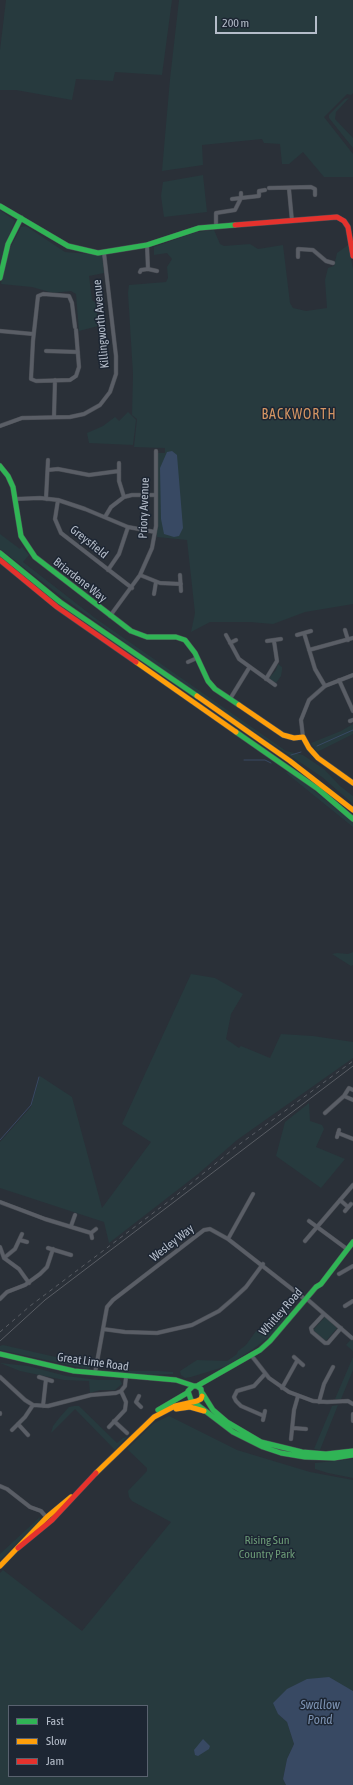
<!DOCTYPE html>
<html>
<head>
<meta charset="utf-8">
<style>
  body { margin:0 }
  #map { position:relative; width:353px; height:1785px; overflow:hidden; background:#2a3038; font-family:"Asap Condensed",sans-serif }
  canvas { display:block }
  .legend { position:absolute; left:8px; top:1705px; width:140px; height:72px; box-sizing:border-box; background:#1d2633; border:1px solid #59626f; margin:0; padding:5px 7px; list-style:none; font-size:12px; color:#b4bcc9 }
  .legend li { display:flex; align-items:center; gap:8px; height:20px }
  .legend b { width:20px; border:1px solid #59626f }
  .scale { position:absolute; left:215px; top:16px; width:102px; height:18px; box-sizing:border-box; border:2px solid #b4bcc9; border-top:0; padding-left:5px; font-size:12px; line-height:14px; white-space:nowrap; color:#b4bcc9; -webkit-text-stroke:3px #1d2633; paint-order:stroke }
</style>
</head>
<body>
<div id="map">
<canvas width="353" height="1785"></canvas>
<ul class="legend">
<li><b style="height:5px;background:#30b455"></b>Fast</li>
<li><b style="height:5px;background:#ff9f0a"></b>Slow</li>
<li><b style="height:5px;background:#e5322d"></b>Jam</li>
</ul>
<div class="scale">200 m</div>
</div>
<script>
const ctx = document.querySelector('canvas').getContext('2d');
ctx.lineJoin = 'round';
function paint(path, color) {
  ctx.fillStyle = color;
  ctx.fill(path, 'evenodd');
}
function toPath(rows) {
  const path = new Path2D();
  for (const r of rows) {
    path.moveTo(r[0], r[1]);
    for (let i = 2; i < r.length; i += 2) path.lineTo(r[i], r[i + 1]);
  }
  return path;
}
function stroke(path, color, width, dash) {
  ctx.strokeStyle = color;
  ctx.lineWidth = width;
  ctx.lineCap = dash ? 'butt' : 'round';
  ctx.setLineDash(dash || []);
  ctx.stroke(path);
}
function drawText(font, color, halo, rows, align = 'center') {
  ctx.font = font + ' "Asap Condensed",sans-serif';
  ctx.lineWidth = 3;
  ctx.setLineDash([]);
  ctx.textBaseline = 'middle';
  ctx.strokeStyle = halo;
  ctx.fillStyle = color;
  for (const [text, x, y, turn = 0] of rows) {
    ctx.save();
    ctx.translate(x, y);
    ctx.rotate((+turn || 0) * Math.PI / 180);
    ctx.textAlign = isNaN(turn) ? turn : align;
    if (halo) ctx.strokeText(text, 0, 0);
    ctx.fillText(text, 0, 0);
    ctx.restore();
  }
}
const green = toPath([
  [6,0,172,0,162,75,115,72,113,81,76,79,72,100,16,90,0,90,0,50],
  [179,0,353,0,353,93,351,95,347,94,324,117,353,154,353,177,324,177,303,152,289,164,282,164,280,144,264,143,262,139,202,145,203,165,162,171,170,79],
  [349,98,336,112,335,119,353,138,353,148,329,118,329,115,345,99],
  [203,175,207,212,164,217,161,196,163,182],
  [0,210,15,221,5,245,0,265],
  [26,226,65,252,102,255,104,273,89,276,92,300,96,303,98,326,79,331,76,294,71,291,53,293,32,287,1,284,7,254,21,227],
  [214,230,220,244,224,246,250,244,258,249,283,245,290,303,293,308,306,311,327,308,325,280,328,268,334,266,337,253,348,245,353,269,353,604,305,612,273,624,250,622,210,622,191,632,195,613,187,540,157,537,158,453,165,453,165,448,134,447,137,419,132,415,133,374,128,293,129,285,166,282,168,278,167,267,172,259,167,253,154,255,154,247,196,232],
  [128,412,136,420,133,445,89,443,87,433,103,426,115,417,119,421],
  [0,534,20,549,22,547,29,555,23,562,95,618,286,751,303,755,324,769,340,786,353,796,353,804,322,777,178,681,62,597,0,549],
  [278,664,282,667,282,670,281,676,276,683,270,680,270,677,276,670],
  [353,724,353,734,317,752,311,743,341,731],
  [285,772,292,773,326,800,353,822,353,827],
  [353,952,353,965,351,966,332,954,337,953,348,954],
  [191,974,215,978,243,994,231,1014,226,1039,239,1048,241,1046,270,1058,281,1034,313,1036,353,1042,353,1058,237,1140,198,1174,109,1243,104,1222,0,1188,0,1142,31,1107,40,1076,72,1097,102,1208,151,1142,122,1124],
  [309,1103,310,1121,322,1125,324,1129,316,1147,345,1159,321,1188,276,1156,285,1122],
  [293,1302,292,1309,273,1334,253,1349,227,1366,191,1377,185,1378,181,1375,180,1371,197,1360,227,1361,237,1354,238,1351,246,1345,256,1331,265,1329],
  [325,1317,337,1328,326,1341,313,1330],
  [353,1337,353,1370,341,1399,335,1399,353,1357,353,1351,346,1345],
  [3,1345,91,1365,90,1368,87,1369,0,1350,0,1346],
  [0,1363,28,1366,66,1376,99,1380,120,1380,122,1384,115,1390,100,1390,90,1393,89,1381,64,1380,20,1371],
  [114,1371,159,1371,173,1372,173,1374,144,1375,116,1373],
  [338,1405,320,1450,314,1449,332,1406],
  [74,1406,79,1406,117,1443,123,1438,127,1437,115,1450,75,1409,51,1433,53,1426,60,1417,69,1407],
  [169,1416,237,1450,310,1472,353,1480,353,1691,341,1685,278,1714,287,1722,294,1744,287,1759,283,1779,286,1785,0,1785,0,1573,3,1570,82,1631,171,1522,132,1501,129,1497,128,1491,147,1471,147,1468,127,1449,154,1423],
  [9,1706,147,1706,147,1776,9,1776],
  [353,1459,353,1478,328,1473,315,1469,315,1463],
  [40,1517,39,1522,0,1560,0,1554]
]);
const water = toPath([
  [172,451,177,455,183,528,179,536,174,537,164,534,161,519,160,468,167,452],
  [329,1677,353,1691,353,1785,286,1785,283,1779,287,1759,294,1744,287,1722,278,1714,273,1703,287,1689,307,1679],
  [203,1739,210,1746,209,1749,198,1756,195,1755,194,1750]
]);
const stream = toPath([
  [317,746,353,730],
  [291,755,301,752],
  [244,760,265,760,271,763],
  [0,1140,31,1105,39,1077]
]);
const street = toPath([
  [269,188,311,187,315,189,315,195],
  [289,189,292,221],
  [232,199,259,196,259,191,265,190],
  [216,226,216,213,235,210,241,198,241,193],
  [298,257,298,249,313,250,326,261,333,263],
  [148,269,157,271],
  [140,272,141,270,148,269,147,245],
  [75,327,72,303,69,296,43,294,38,296,33,341,31,379,36,381,70,380,76,376,79,367,76,330],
  [0,331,33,334],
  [46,351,78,352],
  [54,417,55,380],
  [0,426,22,418,70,417,84,414,100,405,110,392,116,374,116,356,104,253],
  [119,463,119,481,124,497],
  [48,470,58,469,89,475,119,471],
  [15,499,40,498,58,500,85,509,128,527,155,532],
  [46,499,48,460],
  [58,500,55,519,61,533,132,588],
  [105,517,111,507,124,497,132,495,156,495],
  [108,570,119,554,128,527],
  [140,575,160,583,181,584],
  [180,575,181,591],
  [154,594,156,582],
  [110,616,140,575,152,548,156,526,156,451],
  [345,630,348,640],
  [304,633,315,669,325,686],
  [226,635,239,659,275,685],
  [297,635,311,631],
  [267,641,281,639],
  [230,643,236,640],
  [309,650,353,638],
  [188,662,197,658],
  [266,679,277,661,274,641],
  [339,680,353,711],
  [230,699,249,668],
  [350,721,353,720],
  [303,737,301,720,309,700,325,686,353,675],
  [344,1096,353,1100],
  [325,1113,344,1096,349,1088,353,1090],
  [338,1133,353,1139],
  [337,1137,339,1130],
  [340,1200,348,1207],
  [0,1202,45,1219,91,1233],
  [345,1211,351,1204],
  [309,1221,347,1249],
  [71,1226,75,1215],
  [92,1238,91,1233,96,1229],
  [228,1239,253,1194],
  [20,1240,27,1242],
  [305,1241,353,1185],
  [0,1247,4,1258,19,1269,29,1283],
  [48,1248,71,1255],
  [4,1258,15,1249,22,1234],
  [339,1274,353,1266],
  [0,1299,7,1292,25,1285,40,1274,47,1267,53,1249],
  [307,1299,352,1338],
  [345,1306,353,1301],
  [324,1314,311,1328,312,1332,325,1343,328,1343,341,1328],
  [103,1329,125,1332,157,1333,192,1325,219,1311,233,1299,246,1287,263,1264],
  [251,1355,269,1378,289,1392,313,1401,327,1402,348,1401,353,1404],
  [294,1357,303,1365],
  [95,1373,107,1307,113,1300,204,1230,210,1229,228,1239,306,1300],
  [0,1377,25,1400,33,1405,48,1406,91,1395,116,1393,121,1391,125,1386,126,1377],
  [39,1377,52,1381],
  [282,1388,297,1361],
  [139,1396,136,1402,141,1407],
  [319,1402,324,1384,333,1367],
  [43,1406,46,1379],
  [0,1413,0,1414],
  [353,1414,353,1421],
  [264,1416,241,1406,236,1401,234,1397,237,1391,254,1386,265,1374],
  [263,1420,265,1411],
  [114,1421,127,1433],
  [18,1424,28,1435],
  [109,1427,125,1410,126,1402,121,1391],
  [293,1428,306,1429],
  [12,1430,25,1417,33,1405],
  [291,1439,294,1410,298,1396],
  [0,1486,7,1489,30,1507,41,1511,48,1519]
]);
const fast = toPath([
  [0,206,68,246,98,253,147,245,199,228,235,225],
  [0,278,8,244,21,218],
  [0,466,8,476,13,487,21,536,35,557,131,631,147,637,176,637,185,640,195,653,208,681,215,689,239,705],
  [0,553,60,602,197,696],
  [236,732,318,789,353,819],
  [0,1354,74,1371,176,1380,194,1386],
  [197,1386,260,1350,270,1341,316,1287,321,1284,353,1242],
  [203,1394,213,1410,227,1422,261,1442,302,1452,326,1454,353,1451],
  [202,1396,201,1389,197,1386,193,1386,188,1391,191,1400,233,1432,263,1447,281,1453,305,1457,334,1458,353,1455],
  [158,1410,187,1393]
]);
const slow = toPath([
  [136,662,236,732],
  [197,696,290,761,353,810],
  [239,705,283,735,294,738,303,737,309,748,318,758,353,783],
  [176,1409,190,1407,204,1411],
  [96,1473,154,1417,175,1406,197,1401,201,1399,202,1396],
  [0,1566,47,1517,71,1497]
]);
const jam = toPath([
  [235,225,337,217,344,221,348,227,353,256],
  [0,560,57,607,136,662],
  [18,1548,52,1520,96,1473]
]);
const tram = toPath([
  [0,1341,45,1300,353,1066]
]);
const rail = toPath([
  [0,1332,30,1306,173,1198,237,1146,353,1061]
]);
const streetNames = [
  ["Killingworth Avenue",101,324,-95],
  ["Priory Avenue",144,508,-88],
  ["Greysfield",89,542,39],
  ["Briardene Way",80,580,38],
  ["Wesley Way",172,1243,-38],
  ["Whitley Road",281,1312,-49],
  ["Great Lime Road",93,1362,8]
];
const parkNames = [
  ["Rising Sun",267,1540],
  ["Country Park",267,1554]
];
const waterNames = [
  ["Swallow",320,1705],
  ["Pond",320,1720]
];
const quarterNames = [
  ["BACKWORTH",299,415]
];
paint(green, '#273a3e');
paint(water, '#384963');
stroke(stream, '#384963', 1);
stroke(street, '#484c53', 4.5);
stroke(fast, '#484c53', 6);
stroke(slow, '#484c53', 6);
stroke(jam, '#484c53', 6);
stroke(street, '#5a5e66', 3.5);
stroke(fast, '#30b455', 5);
stroke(slow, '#ff9f0a', 5);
stroke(jam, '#e5322d', 5);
stroke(tram, '#595d64', 1);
stroke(rail, '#595d64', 1, [4, 4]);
drawText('12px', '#b4bcc9', '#1d2633', streetNames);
drawText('12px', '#6b9a76', '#1d2633', parkNames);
drawText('italic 13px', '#7c92b1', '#1d2633', waterNames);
ctx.letterSpacing = '1px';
drawText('14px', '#d59563', '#1d2633', quarterNames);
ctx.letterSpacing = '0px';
</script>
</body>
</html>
